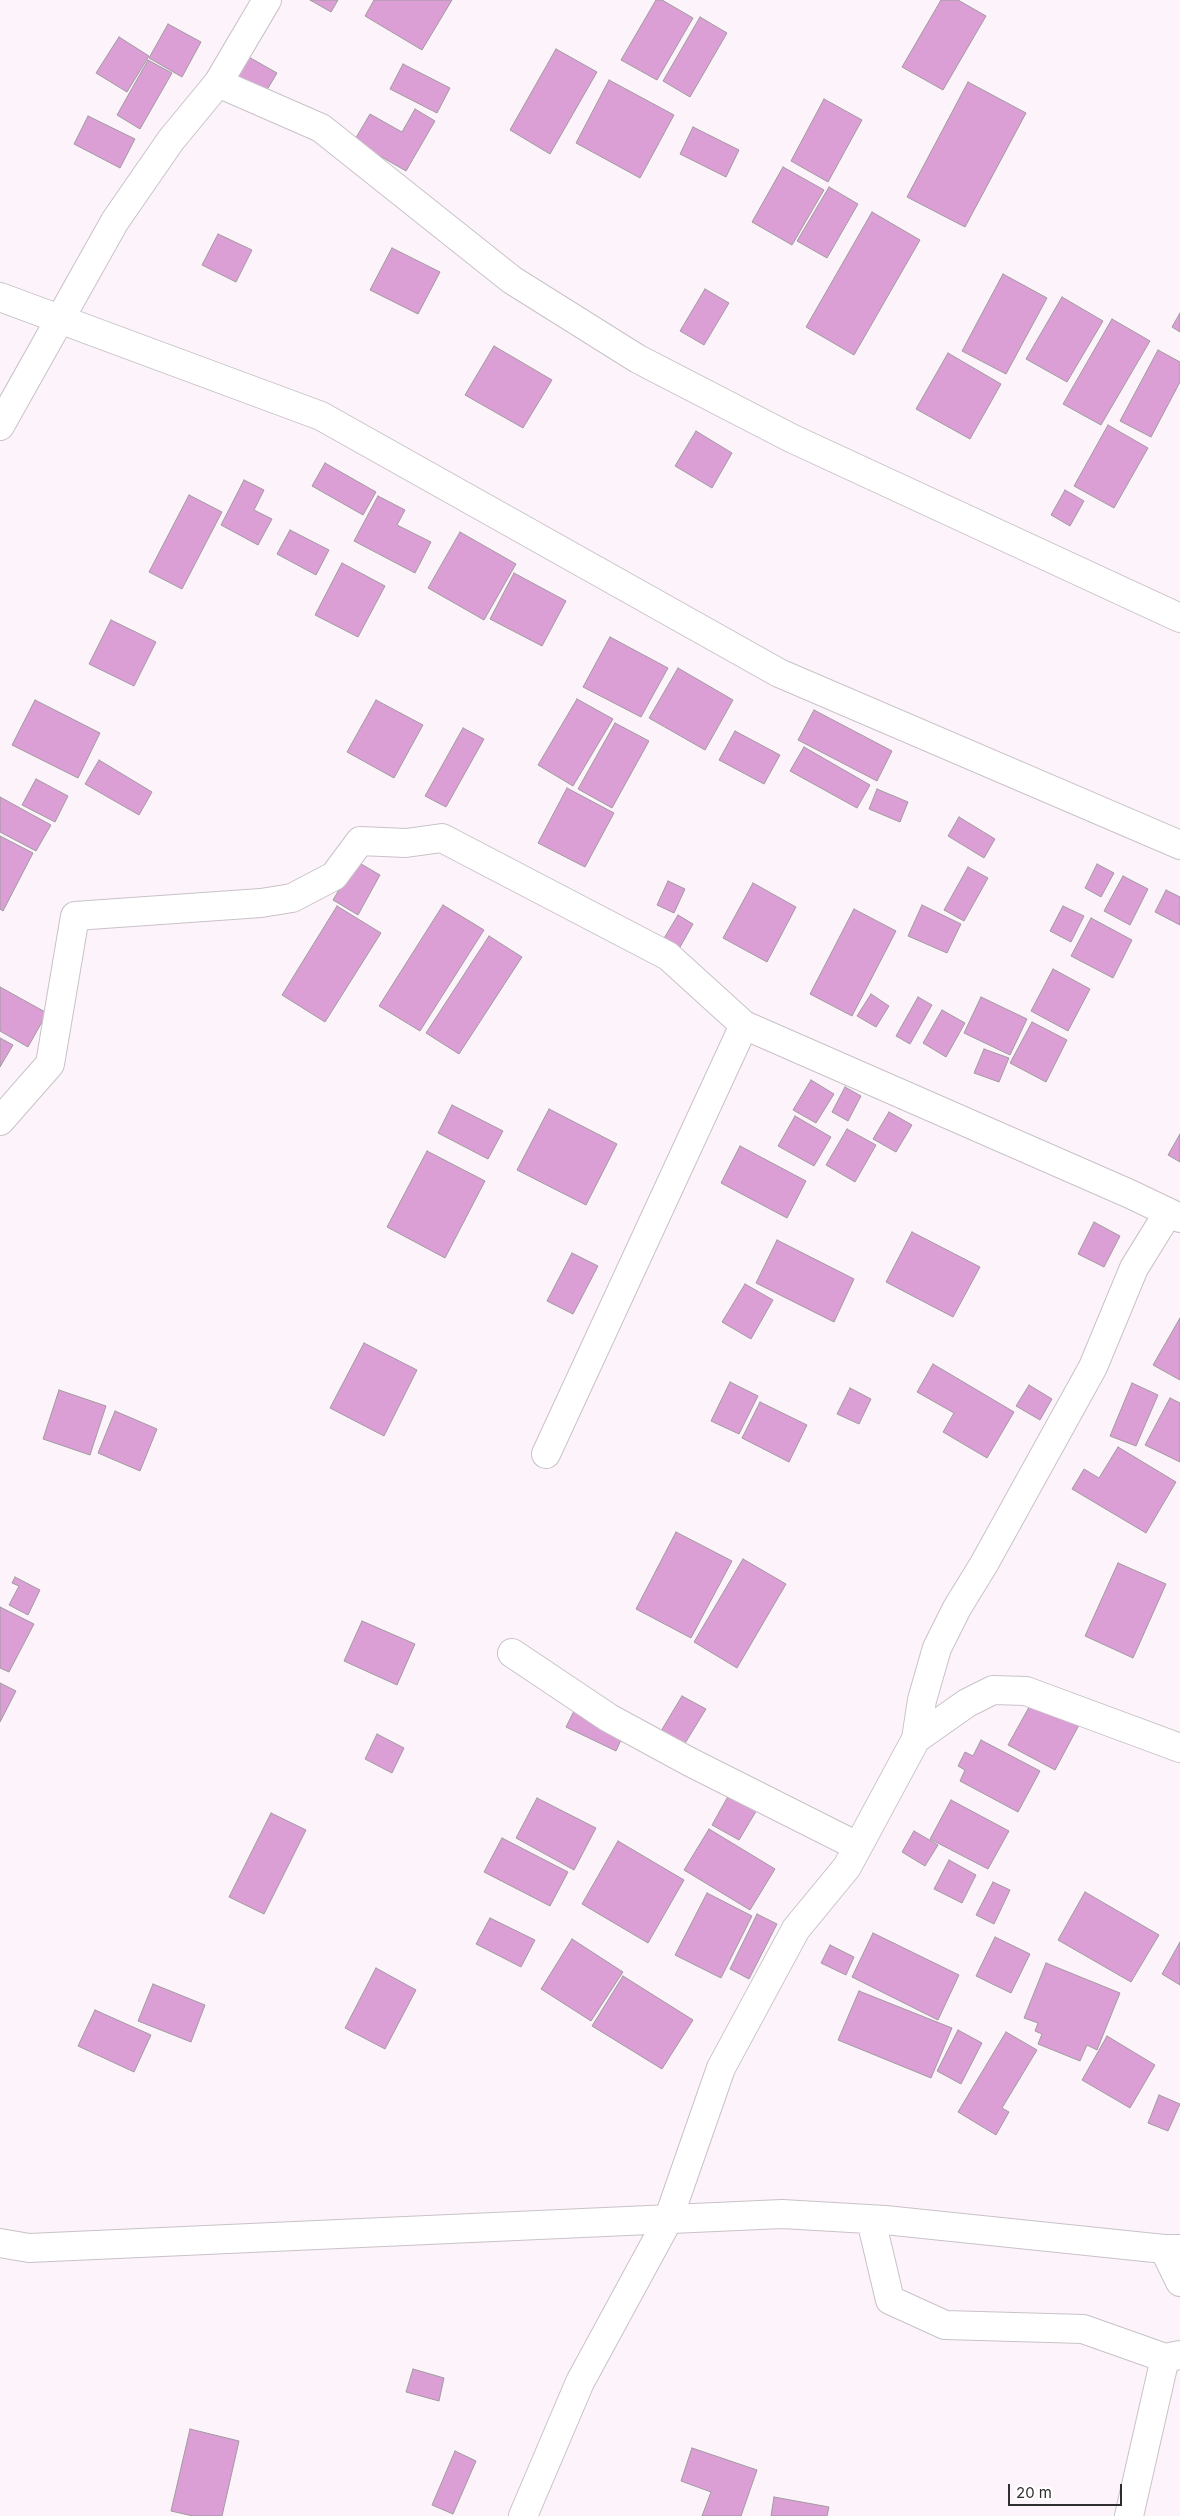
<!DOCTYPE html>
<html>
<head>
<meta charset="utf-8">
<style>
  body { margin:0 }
  #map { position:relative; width:1180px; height:2516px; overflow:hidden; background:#fcf4fa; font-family:Inter,sans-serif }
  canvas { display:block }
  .scale { position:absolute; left:1008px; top:2484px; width:114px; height:22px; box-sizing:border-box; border:2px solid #302d2f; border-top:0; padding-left:6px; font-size:15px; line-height:18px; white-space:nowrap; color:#302d2f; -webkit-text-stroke:4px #fff; paint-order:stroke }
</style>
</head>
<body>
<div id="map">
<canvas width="1180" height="2516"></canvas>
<div class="scale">20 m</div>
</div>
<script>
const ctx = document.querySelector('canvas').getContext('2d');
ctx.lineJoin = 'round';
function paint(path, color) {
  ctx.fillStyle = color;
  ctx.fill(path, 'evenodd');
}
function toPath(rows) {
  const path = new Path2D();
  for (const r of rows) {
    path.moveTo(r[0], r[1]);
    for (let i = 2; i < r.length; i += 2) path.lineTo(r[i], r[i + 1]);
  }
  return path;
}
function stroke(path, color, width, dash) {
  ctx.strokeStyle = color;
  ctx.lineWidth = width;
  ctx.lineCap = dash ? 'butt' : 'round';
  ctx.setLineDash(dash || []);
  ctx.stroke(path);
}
const building = toPath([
  [310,0,338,0,331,12,310,0],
  [374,0,452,0,422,50,365,16,374,0],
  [656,0,662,0,693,18,657,80,621,60,656,0],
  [941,0,958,0,986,16,943,90,902,67,941,0],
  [700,17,727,33,690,97,663,81,700,17],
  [168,24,201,42,182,77,149,58,168,24],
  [119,37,149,56,127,92,96,73,119,37],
  [556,49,597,72,550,154,510,130,556,49],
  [247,56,277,73,264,95,234,78,247,56],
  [148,60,172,73,140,129,117,115,148,60],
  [403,64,450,88,437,113,390,89,403,64],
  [609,80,674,115,640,178,576,143,609,80],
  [968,82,1026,113,965,227,907,197,968,82],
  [824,99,862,120,828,182,791,161,824,99],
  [415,109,435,121,406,171,354,141,370,114,402,132,415,109],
  [88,116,135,139,120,168,74,144,88,116],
  [693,127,739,150,726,177,680,154,693,127],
  [783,167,824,190,792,245,752,222,783,167],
  [829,187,858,204,827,258,797,241,829,187],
  [872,212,920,240,854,355,806,327,872,212],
  [218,234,252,250,236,282,202,265,218,234],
  [392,248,440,272,418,314,370,290,392,248],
  [1003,274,1047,298,1006,374,962,351,1003,274],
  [705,289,729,303,704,345,680,331,705,289],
  [1062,297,1103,321,1067,382,1026,359,1062,297],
  [1180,313,1180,332,1172,327,1180,313],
  [1112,319,1150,341,1101,425,1063,404,1112,319],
  [494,346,552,380,523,428,465,395,494,346],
  [1158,350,1180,362,1180,382,1151,437,1120,421,1158,350],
  [948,353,1001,384,970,439,916,409,948,353],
  [1108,425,1148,448,1114,508,1074,486,1108,425],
  [696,431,732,453,712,488,675,466,696,431],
  [325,463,376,492,363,515,312,486,325,463],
  [244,480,264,490,254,510,272,519,258,545,221,525,244,480],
  [1065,490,1084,501,1070,526,1051,515,1065,490],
  [189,495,222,512,182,589,149,572,189,495],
  [378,496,405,510,397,525,431,542,415,573,354,541,378,496],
  [290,530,329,550,316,575,277,554,290,530],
  [460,532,516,564,484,620,428,588,460,532],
  [342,563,385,586,358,637,315,615,342,563],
  [514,573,566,601,542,646,490,619,514,573],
  [111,620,156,642,134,686,89,664,111,620],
  [610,637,668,668,641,717,583,687,610,637],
  [678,668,733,700,705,750,649,718,678,668],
  [577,699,613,719,573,786,538,765,577,699],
  [35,700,100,733,78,778,12,745,35,700],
  [376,700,423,725,394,778,347,752,376,700],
  [814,710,892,751,877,781,798,740,814,710],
  [615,723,649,741,612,808,578,789,615,723],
  [463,728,484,739,446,807,425,796,463,728],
  [735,731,780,755,764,784,719,760,735,731],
  [804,747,870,785,857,808,790,771,804,747],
  [99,760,152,792,139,815,85,784,99,760],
  [36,779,68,796,55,822,22,805,36,779],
  [567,788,614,813,585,867,538,843,567,788],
  [877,789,908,802,900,822,869,809,877,789],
  [0,797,51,825,36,851,0,832,0,797],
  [959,817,995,839,984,858,948,836,959,817],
  [0,836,33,853,3,911,0,909,0,836],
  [356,861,380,875,358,915,333,900,356,861],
  [1097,864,1114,873,1101,897,1085,888,1097,864],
  [968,867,988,878,964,921,944,910,968,867],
  [1123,876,1148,889,1130,925,1104,911,1123,876],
  [668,881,685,889,674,913,657,905,668,881],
  [753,883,796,907,767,962,723,938,753,883],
  [1166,890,1180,897,1180,925,1155,912,1166,890],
  [443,905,484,930,420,1031,379,1006,443,905],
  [922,905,961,924,947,953,908,936,922,905],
  [337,906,381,933,325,1022,282,995,337,906],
  [1063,906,1084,916,1071,942,1050,931,1063,906],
  [854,909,896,931,852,1016,810,994,854,909],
  [678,915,693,924,679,949,663,940,678,915],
  [1091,918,1132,940,1113,978,1071,956,1091,918],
  [489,936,522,957,459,1054,426,1033,489,936],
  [1053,969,1090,989,1068,1031,1031,1011,1053,969],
  [0,987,47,1013,28,1047,0,1031,0,987],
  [871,994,889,1006,876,1027,857,1016,871,994],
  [918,997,932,1005,910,1044,896,1036,918,997],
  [981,997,1027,1019,1010,1055,964,1033,981,997],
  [942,1010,965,1023,946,1057,923,1043,942,1010],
  [1032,1022,1067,1040,1046,1082,1010,1063,1032,1022],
  [0,1038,13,1045,0,1067,0,1038],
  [984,1049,1009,1058,999,1082,974,1073,984,1049],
  [811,1080,834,1094,816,1123,793,1110,811,1080],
  [845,1087,861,1096,848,1121,832,1112,845,1087],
  [452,1105,503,1131,488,1159,438,1133,452,1105],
  [549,1109,617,1144,586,1205,517,1170,549,1109],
  [889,1112,912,1125,896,1152,873,1139,889,1112],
  [795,1116,831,1137,814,1166,778,1146,795,1116],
  [847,1129,876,1145,855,1182,826,1165,847,1129],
  [1180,1134,1180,1162,1168,1155,1180,1134],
  [740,1146,806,1181,787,1218,721,1183,740,1146],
  [427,1151,485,1181,445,1258,387,1227,427,1151],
  [1094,1222,1120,1236,1104,1267,1078,1254,1094,1222],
  [912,1232,980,1267,953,1317,886,1282,912,1232],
  [777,1240,854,1279,834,1322,756,1283,777,1240],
  [572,1253,598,1266,573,1314,547,1301,572,1253],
  [745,1284,773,1300,751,1339,722,1322,745,1284],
  [1180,1318,1180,1380,1153,1365,1180,1318],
  [364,1343,417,1370,384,1436,330,1408,364,1343],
  [933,1364,1014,1412,987,1458,943,1432,954,1413,917,1392,933,1364],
  [730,1382,758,1396,739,1434,711,1421,730,1382],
  [1132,1383,1158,1395,1136,1446,1110,1436,1132,1383],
  [1029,1385,1052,1399,1040,1420,1016,1406,1029,1385],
  [850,1388,871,1399,859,1424,837,1414,850,1388],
  [59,1390,106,1406,90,1455,43,1439,59,1390],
  [1170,1398,1180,1403,1180,1462,1145,1445,1170,1398],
  [760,1402,807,1425,789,1462,742,1438,760,1402],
  [115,1411,157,1429,140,1471,98,1453,115,1411],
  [1118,1447,1176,1482,1146,1533,1072,1489,1084,1469,1099,1478,1118,1447],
  [676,1532,732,1561,691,1638,636,1609,676,1532],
  [743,1559,786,1584,737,1668,694,1642,743,1559],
  [1118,1563,1166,1584,1133,1658,1085,1636,1118,1563],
  [15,1577,40,1590,28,1615,9,1605,19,1586,12,1583,15,1577],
  [0,1607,34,1624,9,1672,0,1668,0,1607],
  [362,1621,415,1644,397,1685,344,1661,362,1621],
  [0,1683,16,1691,0,1722,0,1683],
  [682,1696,706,1709,684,1745,661,1731,682,1696],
  [1033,1700,1079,1725,1055,1770,1008,1745,1033,1700],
  [576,1707,625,1731,616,1751,566,1727,576,1707],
  [377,1734,404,1748,392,1773,365,1759,377,1734],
  [981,1740,1040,1771,1018,1812,960,1781,965,1770,958,1766,965,1752,973,1756,981,1740],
  [731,1791,758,1808,739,1840,712,1825,731,1791],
  [537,1798,596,1828,574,1870,516,1838,537,1798],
  [951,1800,1009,1831,988,1869,930,1839,951,1800],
  [271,1813,306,1830,264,1914,229,1897,271,1813],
  [709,1829,775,1869,750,1910,684,1870,709,1829],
  [914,1831,938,1845,925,1866,902,1852,914,1831],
  [502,1838,568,1872,550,1906,484,1872,502,1838],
  [618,1841,684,1880,648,1943,582,1904,618,1841],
  [949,1860,976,1875,962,1903,934,1889,949,1860],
  [993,1882,1010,1890,994,1924,976,1915,993,1882],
  [1085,1892,1159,1935,1131,1982,1058,1940,1085,1892],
  [707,1893,752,1916,721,1978,675,1955,707,1893],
  [757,1914,777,1924,749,1979,730,1969,757,1914],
  [490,1918,535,1940,521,1967,476,1944,490,1918],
  [873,1933,959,1975,938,2020,852,1977,873,1933],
  [995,1937,1030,1954,1011,1993,976,1976,995,1937],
  [572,1939,623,1972,591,2021,541,1989,572,1939],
  [1180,1942,1180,1985,1162,1974,1180,1942],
  [830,1945,854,1957,846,1975,821,1963,830,1945],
  [1046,1963,1120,1993,1097,2050,1087,2045,1080,2061,1038,2044,1042,2034,1035,2031,1038,2023,1024,2018,1046,1963],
  [376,1968,416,1990,385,2049,345,2028,376,1968],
  [623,1976,693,2020,662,2069,592,2026,623,1976],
  [153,1984,205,2005,191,2042,138,2021,153,1984],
  [859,1991,952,2028,931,2078,838,2040,859,1991],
  [95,2010,151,2035,134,2072,78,2046,95,2010],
  [958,2030,982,2043,961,2084,937,2071,958,2030],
  [1006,2032,1037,2050,1002,2108,1009,2112,996,2135,958,2112,1006,2032],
  [1107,2036,1155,2065,1130,2108,1082,2080,1107,2036],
  [1159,2095,1180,2104,1168,2131,1148,2123,1159,2095],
  [413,2369,444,2378,439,2401,406,2392,413,2369],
  [190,2429,239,2441,222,2516,193,2516,171,2511,190,2429],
  [692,2448,757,2470,741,2516,702,2516,711,2492,681,2481,692,2448],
  [455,2451,476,2461,453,2514,432,2505,455,2451],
  [774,2497,829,2507,827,2516,771,2516,774,2497]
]);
const street = toPath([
  [218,83,321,128,512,280,638,359,791,438,1180,618],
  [0,297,321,416,779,673,1180,845],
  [0,1121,50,1064,75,916,261,903,292,898,334,876,360,841,406,843,442,838,668,956,744,1025,1130,1194,1180,1218],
  [546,1454,744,1025],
  [512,1653,609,1718,690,1762,857,1846],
  [916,1739,967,1703,993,1690,1026,1691,1180,1748],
  [871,2220,890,2300,945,2325,1083,2329,1165,2358,1180,2355],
  [0,2243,29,2248,782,2214,885,2220,1164,2249,1180,2249],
  [1164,2249,1180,2282],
  [523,2516,580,2382,668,2220,721,2068,796,1929,847,1867,916,1739,922,1700,937,1648,957,1608,984,1564,1093,1367,1134,1268,1168,1213],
  [1129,2516,1165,2358]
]);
const secondary = toPath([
  [0,426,115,221,171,140,218,83,267,0]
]);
paint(building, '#db9ed5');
stroke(building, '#a19ba0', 1);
stroke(street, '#c9c2c8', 30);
stroke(secondary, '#c9c2c8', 30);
stroke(street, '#fff', 28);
stroke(secondary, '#fff', 28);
</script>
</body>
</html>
